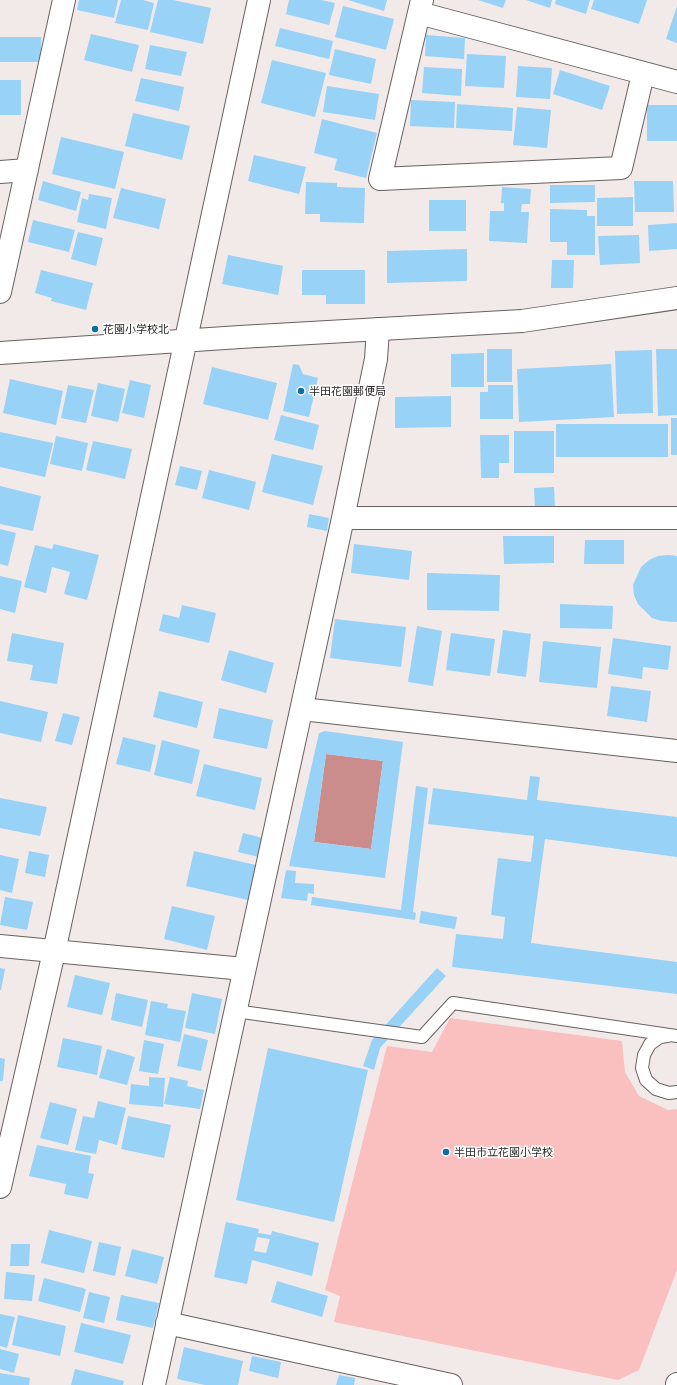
<!DOCTYPE html>
<html>
<head>
<meta charset="utf-8">
<style>
  body { margin:0 }
  canvas { display:block; background:#f2eae9 }
</style>
</head>
<body>
<canvas width="677" height="1385"></canvas>
<script>
const ctx = document.querySelector('canvas').getContext('2d');
ctx.lineJoin = 'round';
function paint(path, color) {
  ctx.fillStyle = color;
  ctx.fill(path, 'evenodd');
}
function toPath(rows) {
  const path = new Path2D();
  for (const r of rows) {
    path.moveTo(r[0], r[1]);
    for (let i = 2; i < r.length; i += 2) path.lineTo(r[i], r[i + 1]);
  }
  return path;
}
function stroke(path, color, width, dash) {
  ctx.strokeStyle = color;
  ctx.lineWidth = width;
  ctx.lineCap = dash ? 'butt' : 'round';
  ctx.setLineDash(dash || []);
  ctx.stroke(path);
}
function drawText(font, color, halo, rows, align = 'center') {
  ctx.font = font + ' Commissioner,"Noto Sans JP",sans-serif';
  ctx.lineWidth = 3;
  ctx.setLineDash([]);
  ctx.textBaseline = 'middle';
  ctx.strokeStyle = halo;
  ctx.fillStyle = color;
  for (const [text, x, y, turn = 0] of rows) {
    ctx.save();
    ctx.translate(x, y);
    ctx.rotate((+turn || 0) * Math.PI / 180);
    ctx.textAlign = isNaN(turn) ? turn : align;
    if (halo) ctx.strokeText(text, 0, 0);
    ctx.fillText(text, 0, 0);
    ctx.restore();
  }
}
const green = toPath([
  [450,1018,622,1041,625,1072,639,1096,668,1110,677,1109,677,1270,639,1370,618,1380,334,1322,340,1296,325,1290,387,1046,432,1052]
]);
const water = toPath([
  [326,754,383,761,371,849,314,842]
]);
const building = toPath([
  [79,0,118,0,114,18,77,10],
  [121,0,143,0,154,3,148,30,115,23],
  [158,0,173,0,211,8,203,44,150,32],
  [289,0,321,0,335,3,329,25,286,14],
  [348,0,387,0,384,11],
  [478,0,506,0,503,8],
  [526,0,552,0,550,8],
  [556,0,590,0,586,14,555,4],
  [594,0,647,0,639,24,591,9],
  [343,6,394,19,386,50,335,37],
  [677,6,677,43,666,39],
  [280,28,333,41,329,59,275,46],
  [91,34,139,45,132,72,84,60],
  [426,35,465,38,464,59,425,56],
  [0,37,41,37,41,62,0,62],
  [150,45,187,52,181,76,145,69],
  [335,49,376,59,371,84,329,75],
  [467,54,506,56,504,88,465,86],
  [272,60,326,73,315,117,261,103],
  [518,66,552,68,550,99,516,97],
  [424,67,462,69,461,96,422,93],
  [560,70,610,86,602,110,553,94],
  [141,78,184,87,179,111,135,101],
  [0,80,21,80,21,115,0,115],
  [327,86,379,94,375,120,323,112],
  [411,100,455,102,454,128,410,126],
  [457,104,513,108,512,131,456,128],
  [647,105,677,105,677,141,647,141],
  [517,107,551,110,547,148,513,145],
  [133,113,190,126,182,160,125,146],
  [322,119,377,133,366,178,334,170,337,159,314,153],
  [61,137,124,152,115,189,52,174],
  [254,155,306,167,299,194,248,181],
  [43,181,81,192,76,211,38,200],
  [634,181,673,181,674,212,635,212],
  [306,182,337,183,337,187,365,188,364,223,320,222,320,214,305,214],
  [550,185,595,185,595,202,550,203],
  [502,187,531,189,530,204,522,204,521,212,529,212,527,243,489,241,490,211,504,211,504,203,501,203],
  [121,188,166,199,159,229,113,218],
  [89,194,112,198,106,229,77,222,82,198,88,200],
  [633,197,633,226,597,226,597,198],
  [429,200,466,200,466,231,429,231],
  [550,209,587,210,587,216,595,216,595,255,567,255,567,242,550,242],
  [33,220,75,230,69,252,28,242],
  [677,223,677,249,649,251,648,225],
  [78,232,103,238,96,266,71,259],
  [639,235,640,263,600,265,598,236],
  [467,249,467,281,387,283,387,251],
  [228,255,283,266,278,295,222,284],
  [552,260,574,260,573,288,551,288],
  [41,270,93,283,86,310,51,301,52,298,35,293],
  [302,270,365,270,365,304,326,304,326,295,302,295],
  [487,349,512,349,512,382,487,382],
  [656,349,677,349,677,415,658,416],
  [652,350,653,413,617,414,615,351],
  [484,353,484,387,451,387,451,354],
  [293,364,299,365,303,374,318,378,309,417,283,411],
  [611,364,614,417,519,422,517,369],
  [212,367,277,383,268,420,203,404],
  [10,379,63,391,56,425,3,413],
  [130,380,151,385,144,418,122,413],
  [98,383,125,389,118,422,91,416],
  [68,385,94,390,86,423,61,418],
  [488,385,513,385,513,419,480,419,480,392,488,392],
  [451,396,451,427,395,428,395,397],
  [281,415,319,425,313,450,274,440],
  [671,418,677,418,677,455,671,455],
  [556,424,668,424,668,457,556,457],
  [514,431,554,431,554,473,514,473],
  [0,432,53,443,45,477,0,467],
  [480,435,509,435,509,463,499,463,499,478,481,478],
  [56,436,88,443,82,471,50,464],
  [93,441,132,449,125,479,86,470],
  [272,454,323,466,313,505,262,492],
  [180,466,202,471,197,490,175,485],
  [209,470,256,482,249,510,202,498],
  [0,486,41,496,33,531,0,524],
  [554,487,555,508,535,509,534,488],
  [309,514,329,518,327,531,307,527],
  [0,529,16,533,8,566,0,564],
  [503,536,554,536,554,563,504,564],
  [585,540,624,540,624,564,584,564],
  [54,544,99,555,87,600,64,594,70,572,52,567,46,593,24,587,35,545,52,549],
  [354,544,412,551,409,580,351,573],
  [668,555,677,556,677,622,662,621,652,618,638,604,634,595,633,585,641,567,649,560,658,556],
  [427,573,500,575,499,611,427,610],
  [0,576,22,581,15,613,0,609],
  [560,604,613,606,612,629,560,628],
  [182,605,216,613,209,643,159,631,163,614,179,618],
  [335,619,406,627,401,667,330,658],
  [417,626,442,631,433,686,408,682],
  [503,630,531,634,526,677,497,673],
  [12,633,64,643,57,684,30,680,33,665,7,661],
  [451,633,495,639,490,676,446,670],
  [613,638,671,646,668,670,643,667,642,679,608,674],
  [543,641,601,647,597,688,539,682],
  [229,650,274,663,266,693,221,680],
  [611,686,651,691,647,722,607,716],
  [159,691,203,702,197,728,153,717],
  [0,701,48,712,41,742,0,733],
  [219,708,273,720,267,749,213,738],
  [63,713,80,717,72,745,55,741],
  [325,731,403,742,385,878,289,866,319,733],
  [326,754,383,761,371,849,314,842],
  [123,737,156,745,150,772,116,764],
  [162,740,200,750,192,784,154,775],
  [204,764,262,778,255,810,196,796],
  [530,776,540,777,537,800,677,817,677,857,545,839,531,943,677,962,677,994,452,967,456,934,503,939,505,917,491,915,498,858,531,862,534,836,428,824,433,788,527,800],
  [416,786,428,788,413,912,416,913,415,920,311,905,312,897,401,910],
  [0,798,47,807,40,836,0,828],
  [243,833,263,838,259,857,238,852],
  [29,851,49,855,45,877,25,873],
  [194,851,256,865,248,900,186,886],
  [0,855,19,859,12,893,0,890],
  [286,870,296,871,295,883,314,884,314,894,308,893,307,901,281,898],
  [5,897,33,902,27,930,0,925],
  [172,906,215,916,207,950,164,939],
  [421,911,457,917,455,929,419,923],
  [0,968,5,969,1,990,0,990],
  [437,968,446,976,380,1048,374,1070,363,1066,372,1040],
  [75,975,110,983,102,1015,67,1007],
  [116,993,148,1000,142,1027,111,1020],
  [192,993,222,999,215,1034,185,1028],
  [151,1001,168,1004,167,1008,186,1011,180,1042,145,1035],
  [184,1034,208,1040,201,1071,177,1066],
  [63,1038,102,1046,97,1075,57,1067],
  [144,1040,164,1044,158,1074,139,1071],
  [268,1048,368,1070,334,1222,236,1200],
  [107,1049,135,1057,127,1085,99,1078],
  [0,1058,5,1059,3,1081,0,1081],
  [149,1077,165,1078,163,1107,129,1104,131,1084,149,1086],
  [170,1077,188,1081,187,1086,204,1090,200,1109,164,1104],
  [98,1101,126,1108,117,1145,99,1140,96,1154,75,1150,83,1116,94,1118],
  [50,1102,77,1109,68,1145,40,1138],
  [128,1116,171,1125,164,1158,121,1149],
  [37,1145,91,1156,88,1173,94,1174,88,1199,64,1194,66,1184,29,1176],
  [226,1222,259,1229,258,1233,271,1235,272,1231,319,1243,312,1276,252,1260,247,1284,214,1277],
  [257,1237,270,1239,266,1253,254,1251],
  [49,1230,92,1241,84,1273,41,1263],
  [99,1242,121,1247,115,1276,93,1271],
  [11,1244,30,1244,29,1266,10,1266],
  [132,1249,164,1257,157,1284,125,1276],
  [6,1272,35,1275,32,1301,4,1299],
  [44,1278,86,1289,80,1312,38,1301],
  [277,1281,328,1296,322,1317,271,1302],
  [89,1292,110,1297,104,1323,83,1318],
  [121,1295,159,1303,153,1328,116,1320],
  [0,1314,15,1317,7,1348,0,1346],
  [18,1315,66,1326,60,1356,12,1345],
  [81,1323,131,1335,123,1364,74,1352],
  [184,1347,243,1361,238,1385,205,1385,177,1379],
  [0,1349,19,1354,14,1373,0,1369],
  [252,1356,281,1362,278,1378,249,1371],
  [75,1369,124,1381,123,1385,71,1385],
  [0,1373,30,1378,29,1385,0,1385],
  [339,1375,355,1378,354,1385,336,1385]
]);
const service = toPath([
  [235,1011,422,1037,453,1003,677,1036],
  [668,1036,660,1037,650,1044,644,1055,642,1068,646,1080,656,1089,669,1093,677,1092]
]);
const minor = toPath([
  [422,0,380,179,621,168,643,74],
  [419,13,677,82],
  [0,172,27,170],
  [0,292,64,0],
  [343,518,677,518],
  [302,709,677,751],
  [0,946,244,969],
  [167,1323,451,1385],
  [154,1385,343,518,376,359,378,329],
  [677,1385,677,1384]
]);
const tertiary = toPath([
  [0,353,240,337,522,321,677,298],
  [0,1187,54,952,259,0]
]);
const markers = [
  [95,329,4,"#0c6f9d"],
  [301,391,4,"#0c6f9d"],
  [446,1152,4,"#0c6f9d"]
];
const poiNames = [
  ["花園小学校北",103,329],
  ["半田花園郵便局",309,391],
  ["半田市立花園小学校",454,1152]
];
paint(green, '#f9c0bf');
paint(water, '#cb8c8c');
paint(building, '#98d2f6');
stroke(service, '#686161', 14);
stroke(minor, '#686161', 24);
stroke(tertiary, '#686161', 24);
stroke(service, '#fff', 12);
stroke(minor, '#fff', 22);
stroke(tertiary, '#fff', 22);
for (const [x, y, r, color] of markers) {
  const dot = new Path2D();
  dot.arc(x, y, r, 0, 2 * Math.PI);
  ctx.fillStyle = color;
  ctx.fill(dot);
  stroke(dot, '#fff', 1.5);
}
drawText('11px', '#292626', '#fff', poiNames, 'left');
</script>
</body>
</html>
